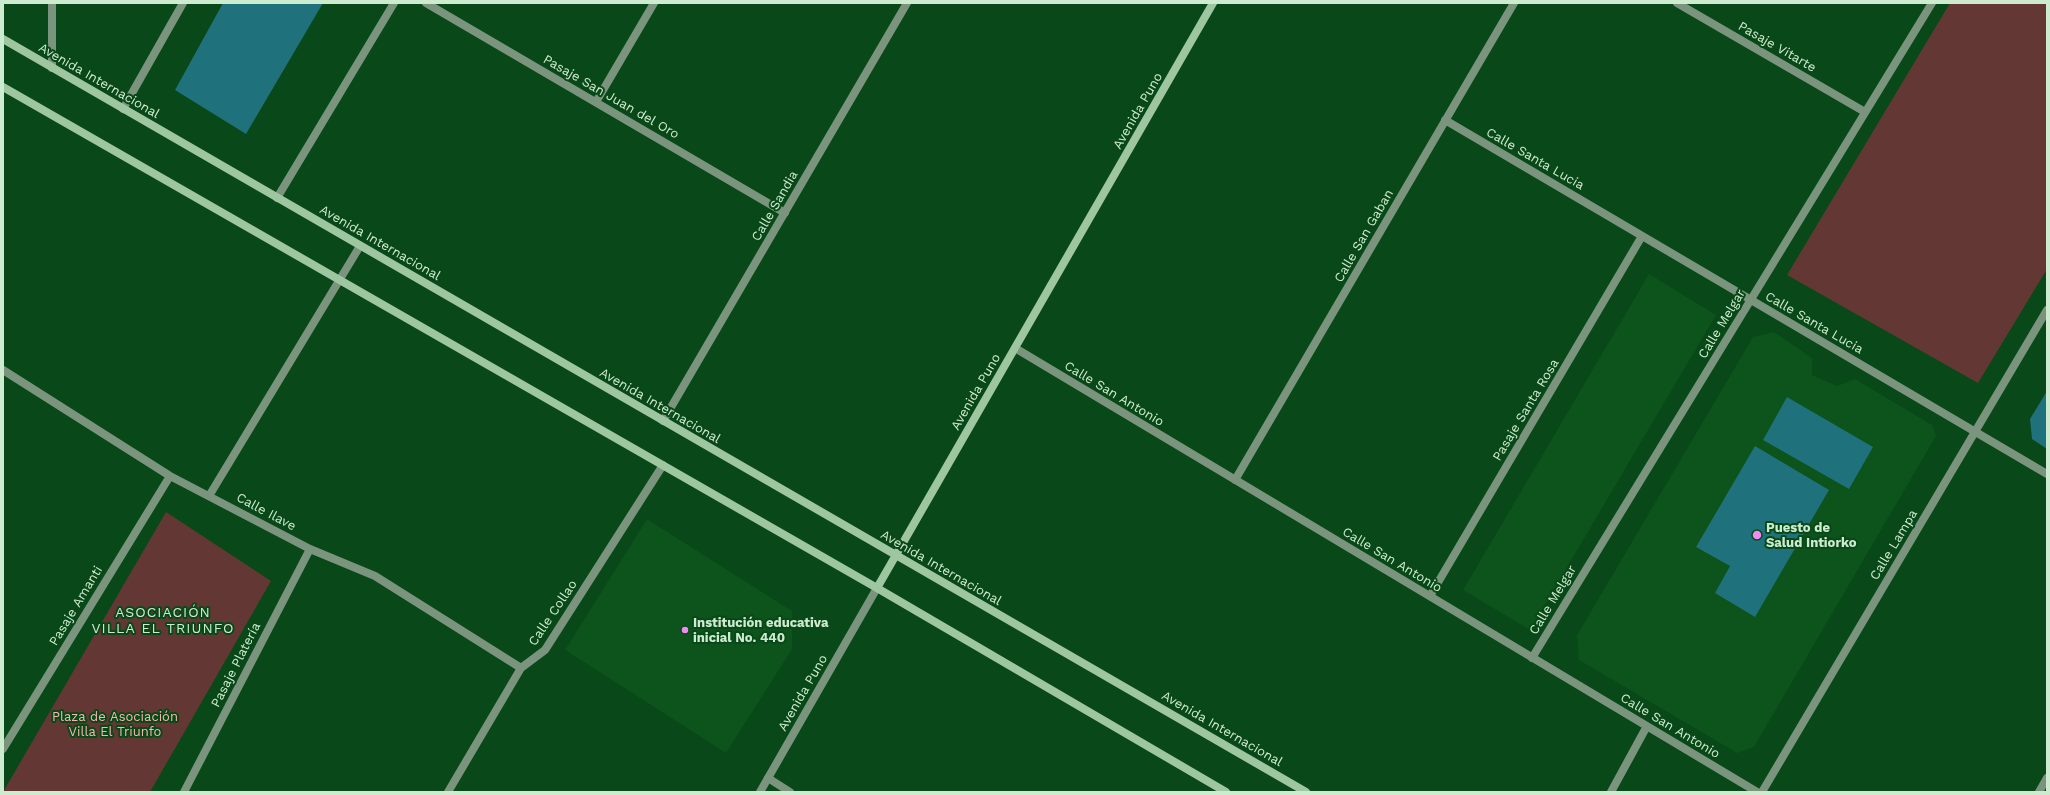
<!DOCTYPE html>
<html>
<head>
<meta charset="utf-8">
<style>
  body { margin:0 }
  #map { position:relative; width:2050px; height:795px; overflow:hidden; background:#094818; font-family:"Work Sans",sans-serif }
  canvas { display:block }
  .frame { position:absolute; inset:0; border:4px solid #cdebce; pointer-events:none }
</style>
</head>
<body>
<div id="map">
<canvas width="2050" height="795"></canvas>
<div class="frame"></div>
</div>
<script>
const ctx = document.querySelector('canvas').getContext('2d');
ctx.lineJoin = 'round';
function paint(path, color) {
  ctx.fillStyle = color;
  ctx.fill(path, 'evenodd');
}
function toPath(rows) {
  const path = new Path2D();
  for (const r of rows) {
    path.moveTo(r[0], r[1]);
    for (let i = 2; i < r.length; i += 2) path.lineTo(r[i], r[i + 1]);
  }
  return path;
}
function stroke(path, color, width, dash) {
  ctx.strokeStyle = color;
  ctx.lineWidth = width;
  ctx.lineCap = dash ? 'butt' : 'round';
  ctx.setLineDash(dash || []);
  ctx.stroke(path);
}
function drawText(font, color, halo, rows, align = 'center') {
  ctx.font = font + ' "Work Sans",sans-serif';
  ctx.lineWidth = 4;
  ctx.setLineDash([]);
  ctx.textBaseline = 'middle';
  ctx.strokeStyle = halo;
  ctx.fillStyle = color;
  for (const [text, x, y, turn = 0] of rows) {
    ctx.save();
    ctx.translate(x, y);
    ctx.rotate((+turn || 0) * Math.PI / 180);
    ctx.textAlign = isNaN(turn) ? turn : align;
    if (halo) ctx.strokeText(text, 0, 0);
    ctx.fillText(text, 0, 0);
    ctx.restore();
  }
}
const built = toPath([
  [1649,274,1716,315,1530,630,1463,590],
  [1774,332,1812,358,1812,375,1837,386,1855,379,1932,425,1936,436,1754,747,1737,753,1579,660,1577,635,1753,337],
  [647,519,792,611,792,649,726,753,565,650]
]);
const green = toPath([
  [1950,3,2047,3,2047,269,1978,383,1787,275],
  [166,512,271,581,150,792,3,792]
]);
const building = toPath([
  [223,3,323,3,246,134,175,90],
  [2047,391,2047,449,2032,439,2030,419],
  [1787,397,1873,447,1849,489,1763,440],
  [1755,446,1829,490,1755,617,1715,593,1730,566,1696,547]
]);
const service = toPath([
  [52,3,52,68]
]);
const minor = toPath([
  [426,3,785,213],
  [1677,3,1865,112],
  [596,102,654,3],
  [123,109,183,3],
  [1445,120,2047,474],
  [277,198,394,3],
  [1015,348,1757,792],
  [3,370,170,476,310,549,375,576,521,668],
  [663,421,907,3],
  [1235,480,1514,3],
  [209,496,360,246],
  [1430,596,1642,236],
  [1532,658,1932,3],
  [3,749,170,476],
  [768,778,790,792],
  [184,792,310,549],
  [448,792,521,668,545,650,663,465],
  [1611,792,1647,726],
  [1762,792,2047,310],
  [2039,792,2047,778]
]);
const tertiary = toPath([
  [760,792,877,588]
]);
const secondary = toPath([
  [3,39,1306,792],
  [3,87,877,588,1226,792],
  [877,588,1213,3]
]);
const markers = [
  [1757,535,5,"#f28af3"],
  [685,630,4,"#f28af3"]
];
const streetNames = [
  ["Pasaje Vitarte",1777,47,30],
  ["Avenida Internacional",99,81,30],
  ["Pasaje San Juan del Oro",611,97,30],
  ["Avenida Puno",1138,111,-60],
  ["Calle Santa Lucia",1535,159,30],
  ["Calle Sandia",775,206,-60],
  ["Calle San Gaban",1364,236,-60],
  ["Avenida Internacional",380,243,30],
  ["Calle Santa Lucia",1814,323,30],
  ["Calle Melgar",1722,324,-59],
  ["Avenida Puno",976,392,-60],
  ["Calle San Antonio",1114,394,31],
  ["Avenida Internacional",660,406,30],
  ["Pasaje Santa Rosa",1526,410,-59],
  ["Calle Ilave",266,512,28],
  ["Calle Lampa",1894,545,-59],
  ["Calle San Antonio",1392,560,31],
  ["Avenida Internacional",941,568,30],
  ["Calle Melgar",1553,600,-59],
  ["Pasaje Amanti",76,606,-59],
  ["Calle Collao",553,613,-56],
  ["Pasaje Platería",236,665,-63],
  ["Avenida Puno",803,693,-60],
  ["Calle San Antonio",1670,726,31],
  ["Avenida Internacional",1222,729,30]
];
const poiNames = [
  ["Puesto de",1766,528],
  ["Salud Intiorko",1766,543],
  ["Institución educativa",693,623],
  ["inicial No. 440",693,638]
];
const parkNames = [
  ["Plaza de Asociación",115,717],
  ["Villa El Triunfo",115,732]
];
const neighbourhoodNames = [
  ["ASOCIACIÓN",163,613],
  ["VILLA EL TRIUNFO",163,629]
];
paint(built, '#0c531c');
paint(green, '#633834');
paint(building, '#1f717b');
stroke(service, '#7b947d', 8);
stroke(minor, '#7b947d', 8);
stroke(tertiary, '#7b947d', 8);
stroke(secondary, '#9ec6a1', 8);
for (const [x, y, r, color] of markers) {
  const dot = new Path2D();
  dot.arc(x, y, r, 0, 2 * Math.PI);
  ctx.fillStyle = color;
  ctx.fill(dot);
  stroke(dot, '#094818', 1.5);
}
drawText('13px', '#cdebce', '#094818', streetNames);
drawText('bold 13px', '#cdebce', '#094818', poiNames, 'left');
drawText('13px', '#f6b6ae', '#094818', parkNames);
ctx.letterSpacing = '1px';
drawText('14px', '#cdebce', '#094818', neighbourhoodNames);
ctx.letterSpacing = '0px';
</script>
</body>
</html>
